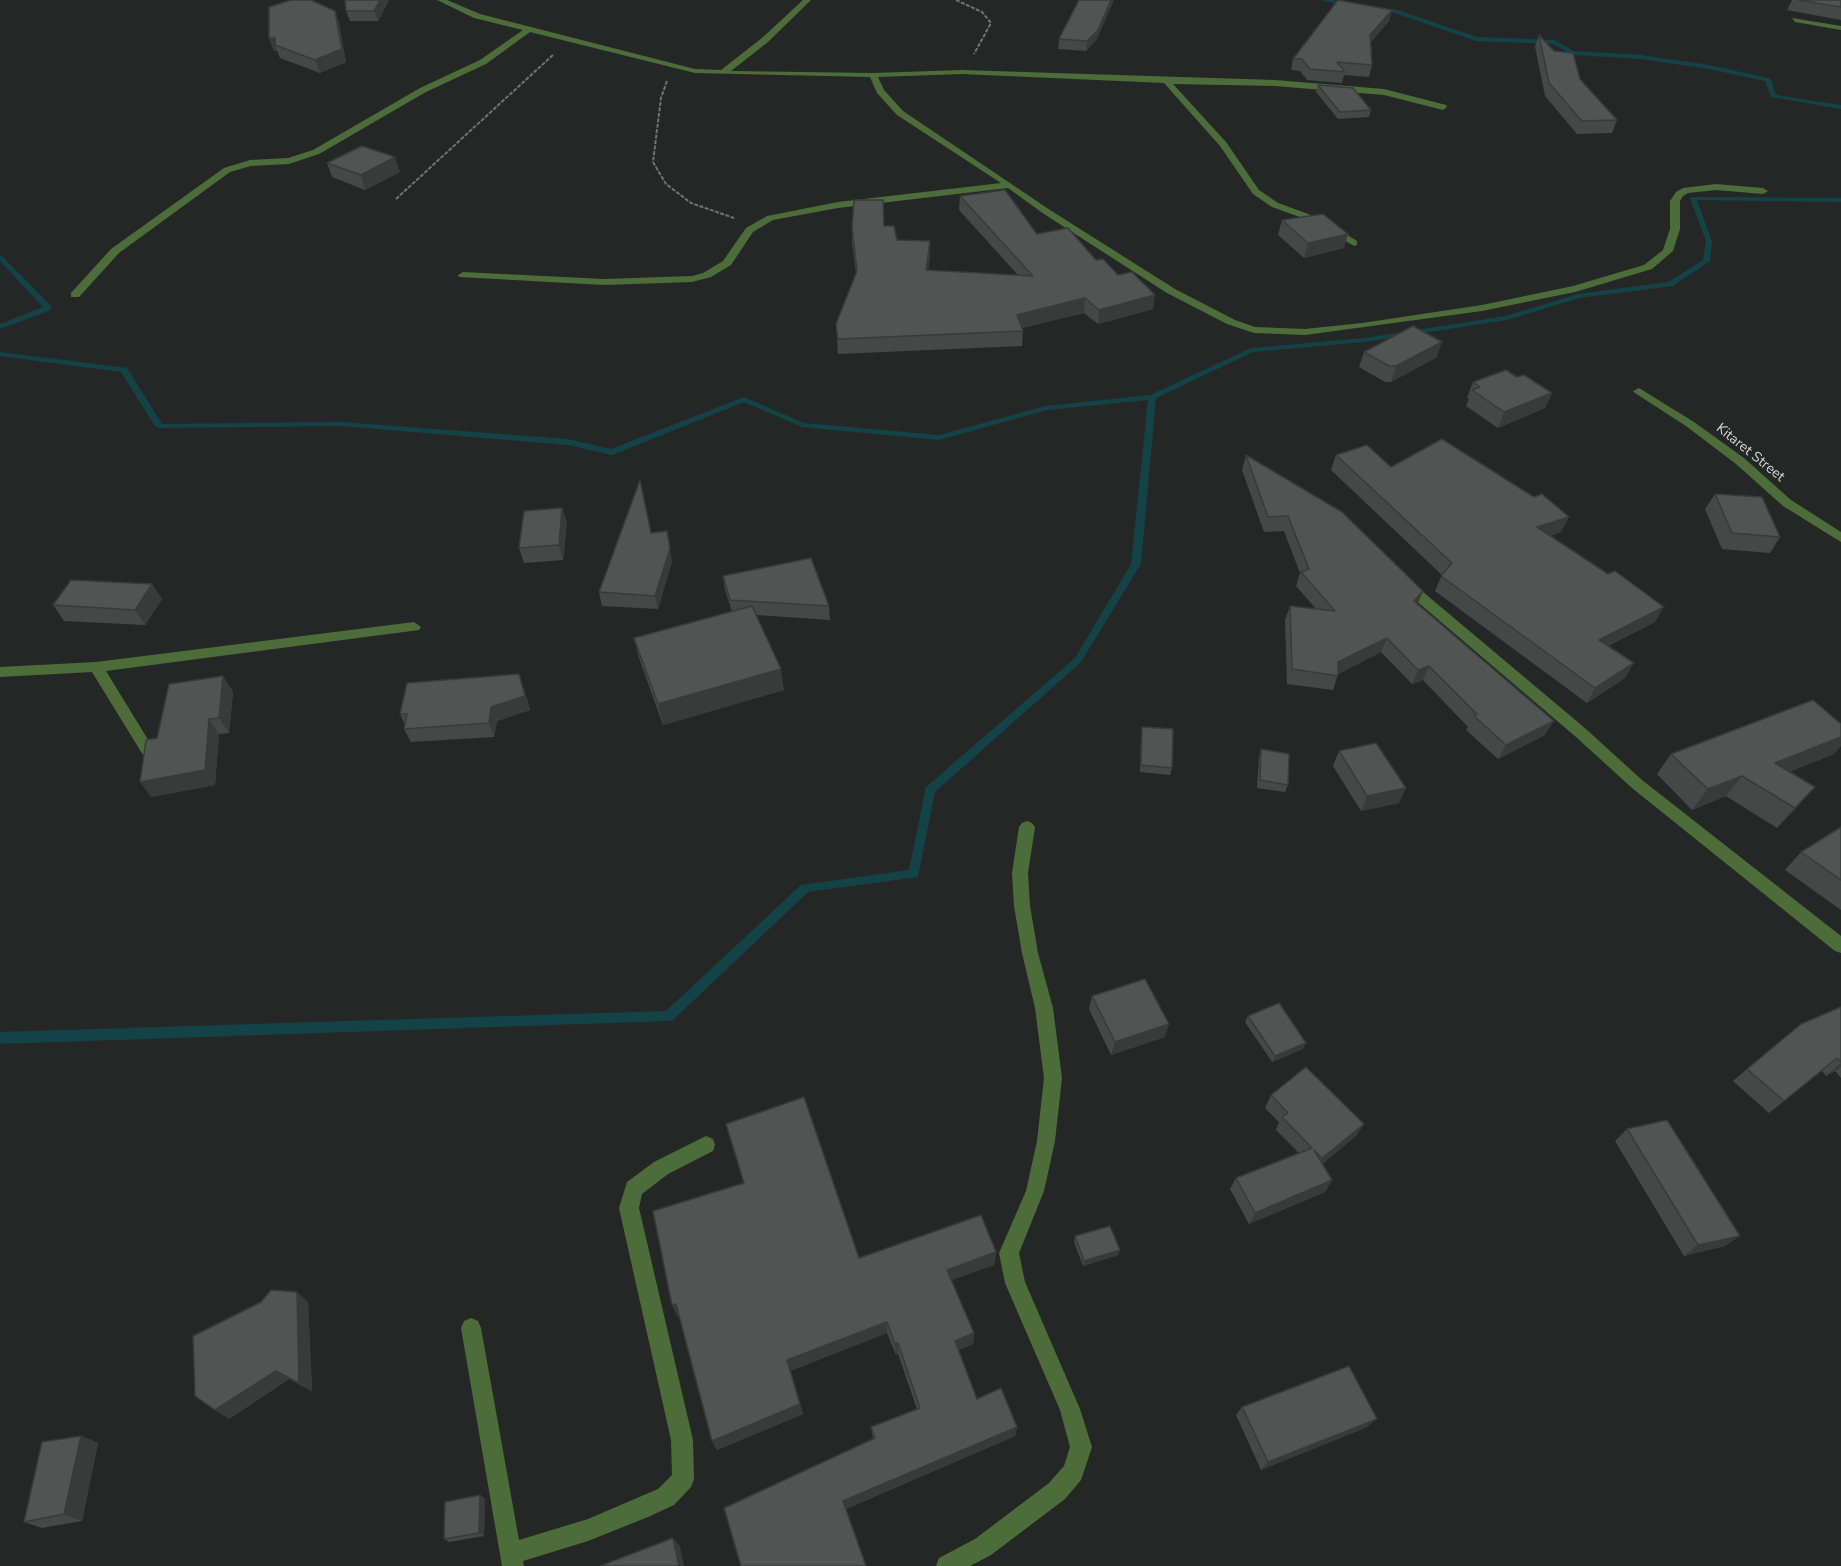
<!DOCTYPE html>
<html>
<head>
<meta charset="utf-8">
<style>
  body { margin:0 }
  canvas { display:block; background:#242725 }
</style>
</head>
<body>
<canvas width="1841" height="1566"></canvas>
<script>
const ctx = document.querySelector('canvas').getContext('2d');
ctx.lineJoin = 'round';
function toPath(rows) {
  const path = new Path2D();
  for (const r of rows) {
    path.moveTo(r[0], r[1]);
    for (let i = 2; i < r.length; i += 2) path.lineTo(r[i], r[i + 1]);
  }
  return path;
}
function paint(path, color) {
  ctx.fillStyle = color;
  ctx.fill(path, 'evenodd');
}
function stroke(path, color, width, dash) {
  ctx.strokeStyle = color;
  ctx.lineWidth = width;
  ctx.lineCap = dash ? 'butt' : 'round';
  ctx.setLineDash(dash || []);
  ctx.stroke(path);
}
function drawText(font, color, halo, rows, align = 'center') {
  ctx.font = font + ' "Nunito Sans",sans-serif';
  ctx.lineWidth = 6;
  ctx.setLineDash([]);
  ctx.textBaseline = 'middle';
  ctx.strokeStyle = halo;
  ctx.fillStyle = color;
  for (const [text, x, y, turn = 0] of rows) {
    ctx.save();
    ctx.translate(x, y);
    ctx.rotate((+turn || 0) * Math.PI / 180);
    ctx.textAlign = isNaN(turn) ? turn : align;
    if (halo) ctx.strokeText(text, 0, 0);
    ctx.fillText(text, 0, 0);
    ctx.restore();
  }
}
const stream = toPath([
  [1320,0,1333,0,1352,4,1349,6,1320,0],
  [1380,7,1398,10,1477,37,1554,40,1574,51,1641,55,1709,65,1768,78,1771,80,1776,95,1841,105,1841,109,1771,97,1765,81,1709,69,1641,59,1573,55,1553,44,1476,41,1395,13,1378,10,1380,7],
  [1691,197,1841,198,1841,202,1697,200,1712,241,1710,261,1673,286,1579,298,1507,320,1365,342,1253,352,1156,398,1141,564,1081,662,935,792,918,877,808,892,673,1020,669,1021,0,1044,0,1032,666,1011,801,885,909,870,926,787,1075,658,1131,564,1148,400,1047,410,939,440,802,427,744,402,612,455,568,445,341,426,159,428,155,426,121,372,0,356,0,352,127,368,162,424,341,422,568,439,611,449,744,397,804,423,939,435,1046,406,1150,395,1251,348,1365,338,1506,316,1578,294,1668,282,1703,260,1706,241,1690,198,1691,197],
  [0,255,2,256,51,306,51,310,0,329,0,324,43,307,0,261,0,255]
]);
const path = toPath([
  [956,0,982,12,991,23,974,54],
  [667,81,661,98,653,162,666,184,691,203,734,218],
  [396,199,554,54]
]);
const street = toPath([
  [437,0,447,0,480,14,695,69,721,70,762,38,803,0,811,0,768,42,731,71,873,73,962,70,1275,80,1384,89,1446,105,1447,107,1443,110,1384,95,1275,86,1173,84,1226,142,1259,190,1278,203,1322,219,1357,241,1357,245,1354,246,1316,223,1272,207,1253,194,1220,146,1164,83,962,74,878,77,884,90,903,111,1050,210,1175,289,1235,320,1255,327,1305,329,1362,323,1482,305,1573,286,1644,265,1663,250,1670,229,1670,201,1676,192,1683,188,1716,184,1763,188,1768,191,1763,194,1716,190,1688,193,1683,196,1680,201,1680,229,1673,251,1652,269,1575,292,1482,311,1305,335,1254,333,1227,324,1167,293,1044,214,1008,188,838,208,773,220,753,232,731,265,711,277,692,282,604,285,459,277,458,275,463,272,604,279,692,276,703,273,723,261,746,228,767,216,838,202,1001,183,897,115,877,93,870,77,695,73,530,32,486,64,426,92,319,154,289,164,251,166,230,172,119,253,79,297,71,297,71,293,111,249,224,168,250,160,288,158,313,150,420,88,480,60,523,30,474,18,437,0],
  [1792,18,1841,26,1841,30,1795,22,1792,18],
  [1639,388,1694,422,1744,458,1791,500,1841,532,1841,542,1783,506,1736,464,1686,426,1635,393,1633,391,1639,388],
  [1405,580,1410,581,1586,729,1642,780,1841,936,1841,953,1835,951,1632,788,1576,737,1400,587,1398,584,1400,581,1405,580],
  [414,622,421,627,419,630,106,671,155,751,148,757,143,755,92,672,0,677,0,667,96,662,414,622],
  [1027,821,1032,823,1035,827,1028,873,1030,906,1038,953,1053,1008,1062,1078,1055,1141,1044,1191,1019,1253,1025,1282,1080,1409,1092,1447,1081,1480,1065,1499,991,1555,970,1566,936,1566,939,1558,975,1539,1049,1483,1064,1466,1070,1447,1060,1410,1005,1283,999,1253,1026,1191,1037,1141,1044,1078,1035,1008,1022,953,1014,906,1012,873,1019,827,1022,823,1027,821],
  [706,1136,713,1139,715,1145,713,1151,668,1174,642,1194,639,1208,693,1440,694,1479,691,1487,674,1505,648,1517,588,1541,523,1561,524,1566,502,1566,461,1328,464,1321,471,1318,478,1321,481,1328,519,1540,588,1519,658,1489,672,1475,671,1440,619,1208,627,1182,654,1162,706,1136]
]);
const wall = toPath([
  [389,0,378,21,350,21,346,11],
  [1792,0,1841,0,1841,20,1787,10],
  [1392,10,1389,21,1371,42,1372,65,1369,77,1344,75,1342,83,1307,80,1300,71,1291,70,1293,59],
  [335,11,339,23,346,62,320,73,280,58,277,51,274,51,269,38],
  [1539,35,1617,120,1612,133,1577,134,1545,96,1535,47],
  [1059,39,1097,39,1086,51,1058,49],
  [1318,85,1371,110,1369,117,1338,119,1316,92],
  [327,163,400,172,365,190,332,177],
  [960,196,1037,234,1096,260,1118,275,1153,309,1098,324,1084,313,1022,328,1023,331,1022,346,838,354,836,324,856,273,852,242,852,228,884,226,897,240,930,256,928,270,1018,275,959,210],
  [1282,220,1344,248,1304,258,1278,235],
  [1364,352,1437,357,1391,382,1385,382,1359,367],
  [1517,377,1552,393,1545,408,1498,428,1466,406,1469,399,1467,398,1473,382],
  [1246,455,1423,591,1417,604,1545,735,1498,759,1466,730,1468,727,1423,680,1412,684,1381,652,1338,674,1333,690,1287,684,1285,620,1290,606,1316,609,1296,586,1300,573,1284,531,1264,532,1242,470],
  [1336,455,1391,467,1561,532,1550,536,1655,622,1608,646,1625,678,1587,703,1435,591,1442,575,1331,470],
  [1715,494,1780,537,1770,553,1722,549,1705,509],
  [562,508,567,523,563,560,524,563,519,548],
  [651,533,672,561,658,609,602,606,599,592],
  [723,576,829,606,830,620,756,615,784,690,663,725,639,658,634,638,732,612,725,590],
  [152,584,162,599,145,625,64,621,53,605],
  [223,676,233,692,229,733,219,734,215,785,151,797],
  [524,688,530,710,497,721,494,737,411,742,404,729,405,725,400,714],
  [1142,727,1172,768,1170,775,1140,772,1141,734],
  [1261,749,1288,785,1285,792,1257,788,1259,757],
  [1339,751,1399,803,1361,811,1333,766],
  [1671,754,1834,754,1789,772,1815,787,1777,828,1726,796,1692,810,1657,774],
  [1841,827,1841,910,1785,870,1801,852],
  [1092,996,1165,1037,1111,1055,1089,1009],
  [1841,1007,1841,1078,1835,1071,1826,1076,1822,1071,1769,1113,1733,1081,1747,1069],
  [1248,1016,1303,1049,1272,1062,1245,1022],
  [1271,1095,1364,1124,1356,1136,1322,1164,1332,1180,1325,1192,1249,1224,1230,1189,1236,1178,1299,1153,1276,1130,1279,1122,1265,1108],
  [1627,1129,1725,1246,1684,1256,1615,1141],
  [1075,1236,1118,1255,1083,1266,1074,1242],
  [996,1252,994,1265,951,1280,974,1333,973,1344,959,1350,977,1399,1017,1427,1015,1436,846,1509,741,1566,873,1439,871,1427,917,1409,898,1354,896,1355,887,1333,790,1371,803,1414,717,1450,712,1441,679,1316,678,1317,672,1305,859,1258],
  [308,1302,312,1391,289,1379,229,1419],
  [1242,1407,1367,1427,1261,1470,1236,1415],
  [81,1436,98,1443,82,1521,42,1528,24,1522],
  [480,1495,485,1499,484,1536,449,1542,444,1539]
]);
const shadedWall = toPath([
  [380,0,389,0,378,21,374,11],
  [1111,0,1114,0,1097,39,1086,51,1087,41],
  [1392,10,1389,21,1367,46,1370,35],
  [335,11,339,23,346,62,320,73,315,60],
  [269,38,275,38,275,45,277,51,274,51],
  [395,157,400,172,365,190,361,175],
  [1348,234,1344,248,1304,258,1308,243],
  [930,241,930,256,926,285,926,270],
  [1155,295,1153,309,1098,324,1099,310],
  [1085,298,1084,313,1016,329,1017,315],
  [1442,342,1437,357,1391,382,1396,366],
  [1552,393,1545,408,1498,428,1504,412],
  [562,508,567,523,563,560,559,545],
  [1569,517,1561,532,1530,542,1537,527],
  [667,531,672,561,658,609,655,596],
  [152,584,162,599,145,625,135,610],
  [1423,591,1417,606,1414,601],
  [1664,607,1655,622,1591,654,1599,640],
  [1387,638,1381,652,1335,675,1338,662],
  [1634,663,1625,678,1587,703,1595,688],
  [1429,666,1423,680,1412,684,1418,670],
  [781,669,784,690,663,725,658,704],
  [519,674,530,710,497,721,494,737,489,723,491,707],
  [223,676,233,692,229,733,219,718],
  [209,719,219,734,215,785,151,797,140,782],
  [1554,721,1545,735,1498,759,1506,745],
  [1841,737,1841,746,1834,754,1758,784,1775,763],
  [1742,776,1726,796,1692,810,1708,789],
  [1815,787,1797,807,1777,828,1795,808],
  [1406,788,1399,803,1361,811,1367,796],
  [1169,1024,1165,1037,1111,1055,1115,1042],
  [1306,1043,1303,1049,1272,1062,1275,1056],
  [1841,1063,1841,1067,1835,1071,1826,1076],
  [1364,1124,1356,1136,1315,1170,1322,1158],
  [1332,1180,1325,1192,1249,1224,1255,1213],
  [1740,1236,1725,1246,1684,1256,1698,1245],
  [1120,1250,1118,1255,1083,1266,1084,1261],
  [996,1252,994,1265,946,1282,947,1270],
  [297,1292,308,1302,312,1391,299,1383],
  [676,1304,681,1315,678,1317,672,1305],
  [887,1322,887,1333,790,1371,787,1360],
  [974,1333,973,1344,955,1352,955,1341],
  [898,1343,898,1354,896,1355,895,1344],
  [276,1371,289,1379,229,1419,215,1410],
  [800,1404,803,1414,717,1450,712,1441],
  [1377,1419,1367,1427,1261,1470,1268,1462],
  [1017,1427,1015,1436,845,1509,843,1501],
  [81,1436,98,1443,82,1521,64,1514],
  [480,1495,485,1499,484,1536,479,1533],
  [673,1538,680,1546,684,1566,679,1566]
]);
const building = toPath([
  [291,0,311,0,335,11,342,49,315,60,275,45,275,38,269,38,269,7,291,0],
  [345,0,380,0,374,11,346,11,345,0],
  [1079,0,1111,0,1098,30,1087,41,1059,39,1079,0],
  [1338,0,1392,10,1370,35,1372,65,1337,62,1345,72,1310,69,1302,59,1293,59,1338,0],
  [1798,0,1841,0,1841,7,1798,0],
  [1539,35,1554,51,1573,53,1580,79,1617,120,1582,121,1549,83,1539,35],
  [1318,85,1353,88,1371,110,1340,112,1318,85],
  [362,146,395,157,361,175,327,163,362,146],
  [1005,190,1037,234,1068,228,1096,260,1103,259,1118,275,1132,272,1155,295,1099,310,1085,298,1017,315,1023,331,838,339,836,324,857,271,852,228,854,200,883,200,884,226,894,226,897,240,930,241,926,270,1033,276,960,196,1005,190],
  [1323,214,1348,234,1308,243,1282,220,1323,214],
  [1413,326,1442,342,1396,366,1389,366,1364,352,1413,326],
  [1506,370,1517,377,1524,375,1552,393,1504,412,1472,390,1480,387,1473,382,1506,370],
  [1442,439,1534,497,1542,494,1569,517,1537,527,1608,574,1615,571,1664,607,1599,640,1634,663,1595,688,1441,576,1452,563,1336,455,1367,445,1391,467,1442,439],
  [1246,455,1342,512,1423,591,1414,601,1554,721,1506,745,1474,716,1477,714,1429,666,1418,670,1387,638,1338,662,1338,676,1292,669,1290,606,1335,611,1301,572,1309,569,1288,516,1268,517,1246,455],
  [640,480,651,533,667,531,670,548,655,596,599,592,640,480],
  [1715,494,1762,497,1780,537,1732,533,1715,494],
  [562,508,559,545,519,548,524,511,562,508],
  [811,558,829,606,730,600,723,576,811,558],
  [71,580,152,584,135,610,53,605,71,580],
  [752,606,781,669,658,704,634,638,752,606],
  [519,674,525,696,491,707,489,723,404,729,407,714,400,714,407,683,519,674],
  [223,676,219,718,209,719,205,770,140,782,146,740,157,738,169,684,223,676],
  [1813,700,1841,724,1841,737,1775,763,1815,787,1795,808,1742,776,1708,789,1671,754,1813,700],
  [1142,727,1173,729,1172,768,1141,765,1142,727],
  [1376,743,1406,788,1367,796,1339,751,1376,743],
  [1261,749,1289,754,1288,785,1260,780,1261,749],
  [1841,827,1841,880,1801,852,1841,827],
  [1145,979,1169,1024,1115,1042,1092,996,1145,979],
  [1279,1003,1306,1043,1275,1056,1248,1016,1279,1003],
  [1841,1007,1841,1062,1837,1058,1784,1101,1747,1069,1801,1024,1841,1007],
  [1306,1067,1364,1124,1322,1158,1314,1150,1332,1180,1255,1213,1236,1178,1312,1148,1282,1117,1288,1113,1271,1095,1306,1067],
  [804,1097,859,1258,981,1215,996,1252,947,1270,974,1333,955,1341,977,1399,1001,1388,1017,1427,843,1501,866,1566,741,1566,724,1508,875,1438,871,1427,920,1408,898,1343,895,1344,887,1322,787,1360,800,1404,712,1441,676,1304,672,1305,653,1211,744,1183,726,1124,804,1097],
  [1667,1120,1740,1236,1698,1245,1627,1129,1667,1120],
  [1110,1226,1120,1250,1084,1261,1075,1236,1110,1226],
  [271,1290,297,1292,299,1383,276,1371,215,1410,195,1396,193,1336,261,1302,271,1290],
  [1349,1366,1377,1419,1268,1462,1242,1407,1349,1366],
  [81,1436,64,1514,24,1522,42,1442,81,1436],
  [480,1495,479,1533,444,1539,445,1502,480,1495],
  [673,1538,679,1566,600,1566,673,1538]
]);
const farStreetnames = [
  ["Kitaret Street",1750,453,39]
];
paint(stream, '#134347');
stroke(path, '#717372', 2, [4, 1.5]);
paint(street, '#4c6c3a');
paint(wall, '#464847');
paint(shadedWall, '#393b3a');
paint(building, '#515453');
stroke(building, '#393b3a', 1.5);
drawText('14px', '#d5d7d6', '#242725', farStreetnames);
</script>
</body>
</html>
